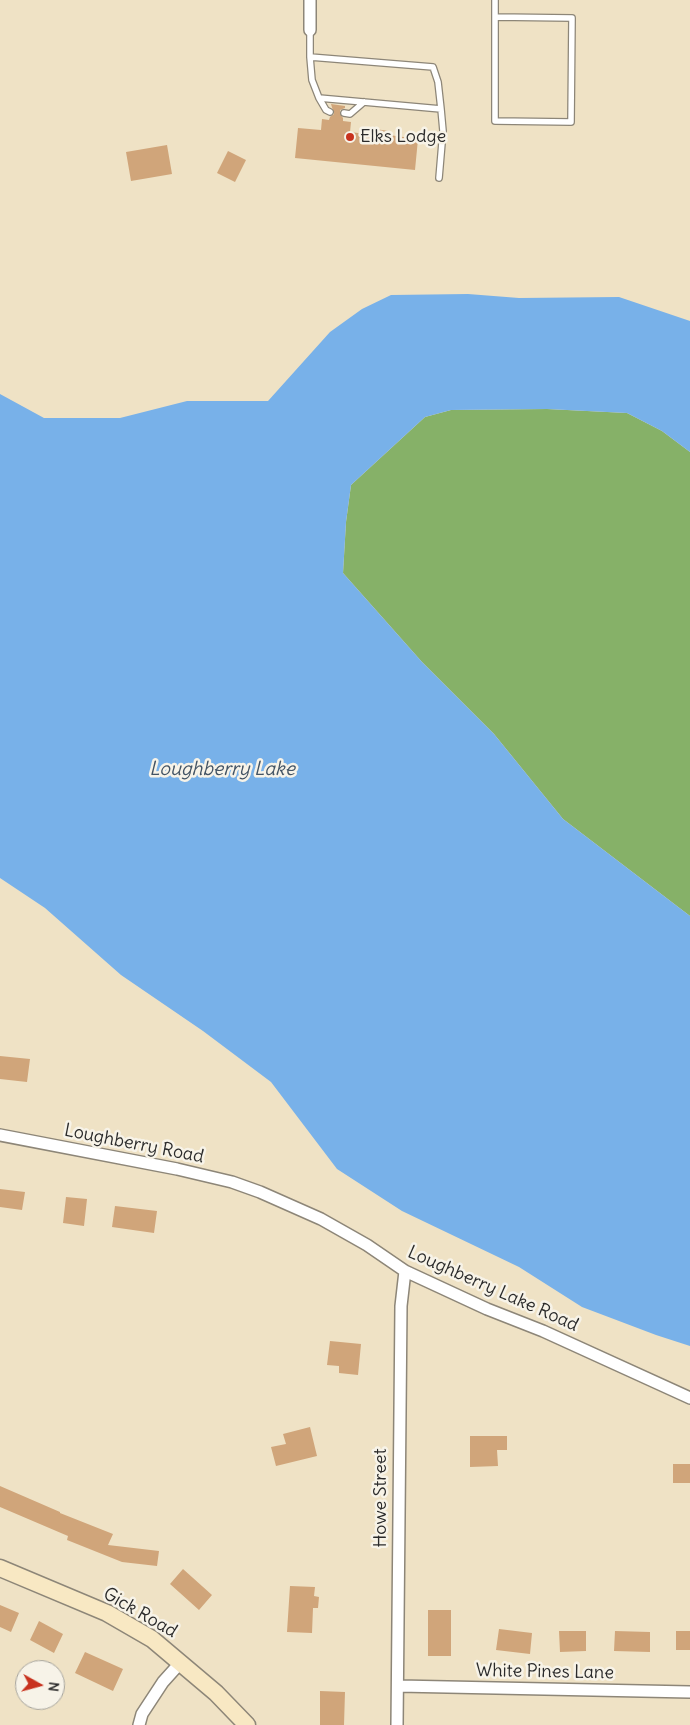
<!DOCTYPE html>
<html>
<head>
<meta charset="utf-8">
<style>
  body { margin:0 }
  #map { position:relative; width:690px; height:1725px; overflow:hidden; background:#efe2c5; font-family:Delius,sans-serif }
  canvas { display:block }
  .north { position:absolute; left:15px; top:1660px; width:50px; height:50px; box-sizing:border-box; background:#f7f3e8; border:1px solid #a5a39c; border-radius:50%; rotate:97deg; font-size:14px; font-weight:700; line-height:20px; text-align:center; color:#2b2b2b }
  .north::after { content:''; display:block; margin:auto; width:18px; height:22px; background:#c8321e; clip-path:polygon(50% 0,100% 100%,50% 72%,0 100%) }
</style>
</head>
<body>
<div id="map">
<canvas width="690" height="1725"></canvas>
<div class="north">N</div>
</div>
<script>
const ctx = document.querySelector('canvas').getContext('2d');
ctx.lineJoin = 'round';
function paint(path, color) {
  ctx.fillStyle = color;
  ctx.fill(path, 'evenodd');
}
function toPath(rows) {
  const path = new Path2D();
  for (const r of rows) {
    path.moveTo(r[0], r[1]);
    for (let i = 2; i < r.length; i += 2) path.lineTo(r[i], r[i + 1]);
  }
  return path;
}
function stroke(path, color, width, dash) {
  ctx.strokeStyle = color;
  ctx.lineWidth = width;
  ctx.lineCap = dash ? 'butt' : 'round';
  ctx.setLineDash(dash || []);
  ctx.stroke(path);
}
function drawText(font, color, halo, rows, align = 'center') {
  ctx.font = font + ' Delius,sans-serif';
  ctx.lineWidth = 5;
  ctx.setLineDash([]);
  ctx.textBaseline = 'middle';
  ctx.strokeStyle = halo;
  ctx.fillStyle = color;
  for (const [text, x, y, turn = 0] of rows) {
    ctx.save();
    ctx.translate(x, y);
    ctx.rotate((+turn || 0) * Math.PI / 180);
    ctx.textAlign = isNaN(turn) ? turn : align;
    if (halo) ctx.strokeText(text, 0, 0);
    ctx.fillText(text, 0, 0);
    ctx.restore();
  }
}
const forest = toPath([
  [547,409,627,413,662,431,690,452,690,916,563,819,494,734,422,662,343,573,346,522,351,485,425,417,451,410]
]);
const water = toPath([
  [468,294,519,298,619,297,690,321,690,452,662,431,627,413,547,409,451,410,425,417,351,485,346,522,343,573,422,662,494,734,563,819,690,916,690,1346,656,1335,582,1307,519,1267,402,1211,337,1169,271,1082,203,1031,121,975,45,908,0,878,0,394,44,418,120,418,187,401,268,401,330,332,362,309,391,295]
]);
const building = toPath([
  [331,104,345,106,345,108,340,110,340,114,343,118,343,121,351,122,350,132,374,135,375,129,389,131,389,135,418,139,415,170,295,158,298,128,321,130,322,119,329,120,330,117,334,114],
  [167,145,172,174,131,181,126,152],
  [228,151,246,160,235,182,217,173],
  [0,1056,30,1059,27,1082,0,1079],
  [0,1189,25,1192,22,1210,0,1207],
  [66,1197,87,1199,84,1226,63,1223],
  [115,1206,157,1211,154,1233,112,1227],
  [330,1341,361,1344,358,1375,339,1373,339,1366,327,1365],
  [310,1427,317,1456,276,1466,271,1447,286,1444,283,1434],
  [470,1436,507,1436,507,1450,497,1450,498,1466,470,1467],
  [673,1464,690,1464,690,1483,673,1483],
  [0,1486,60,1512,60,1513,113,1534,108,1545,159,1551,157,1566,122,1562,67,1540,68,1536,0,1507],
  [183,1569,212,1595,199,1610,170,1584],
  [290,1586,315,1587,314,1596,319,1597,318,1608,313,1608,312,1633,287,1632],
  [0,1605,19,1613,11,1632,0,1627],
  [428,1610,451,1610,451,1656,428,1656],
  [39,1621,63,1634,54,1653,30,1640],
  [499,1629,532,1633,530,1654,496,1650],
  [559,1631,586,1631,586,1651,560,1652],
  [615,1631,650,1632,650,1652,614,1651],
  [676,1631,690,1631,690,1650,676,1650],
  [85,1652,123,1669,113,1691,75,1673],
  [320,1691,345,1692,344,1725,320,1725]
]);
const lane = toPath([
  [495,17,572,18,571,122,495,121,495,0],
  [310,30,310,57,312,80,319,98,441,109,438,82,433,67,310,57],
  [319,98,326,110,330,112],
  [344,113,350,114,364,102],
  [439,178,443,131,441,109]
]);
const street = toPath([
  [310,0,310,30],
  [0,1135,177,1169,232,1182,260,1192,321,1219,367,1245,405,1271,487,1309,543,1331,690,1398],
  [399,1686,690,1692],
  [139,1725,142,1714,163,1682,181,1662],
  [397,1725,401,1306,405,1271]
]);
const secondary = toPath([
  [0,1568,107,1613,152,1639,216,1693,247,1725]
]);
const markers = [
  [350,137,5,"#c8321e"]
];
const poiNames = [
  ["Elks Lodge",360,137]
];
const streetNames = [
  ["Loughberry Road",134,1144,11],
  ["Loughberry Lake Road",493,1289,24],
  ["Howe Street",381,1498,-90],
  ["Gick Road",140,1613,30],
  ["White Pines Lane",545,1672,1]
];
const waterNames = [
  ["Loughberry Lake",222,770]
];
paint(forest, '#86b168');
paint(water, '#78b1e9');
paint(building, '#d0a57a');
stroke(lane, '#8d8678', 8);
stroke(street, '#8d8678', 14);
stroke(secondary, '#8d8678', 19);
stroke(lane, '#fff', 5.5);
stroke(street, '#fff', 11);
stroke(secondary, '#f8e8c3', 16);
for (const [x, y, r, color] of markers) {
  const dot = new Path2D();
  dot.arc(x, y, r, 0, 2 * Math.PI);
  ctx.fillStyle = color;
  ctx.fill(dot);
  stroke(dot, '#f7f3e8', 2);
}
drawText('18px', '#2b2b2b', '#f7f3e8', poiNames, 'left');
drawText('18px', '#2b2b2b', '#f7f3e8', streetNames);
drawText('italic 19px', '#425364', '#f7f3e8', waterNames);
</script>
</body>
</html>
